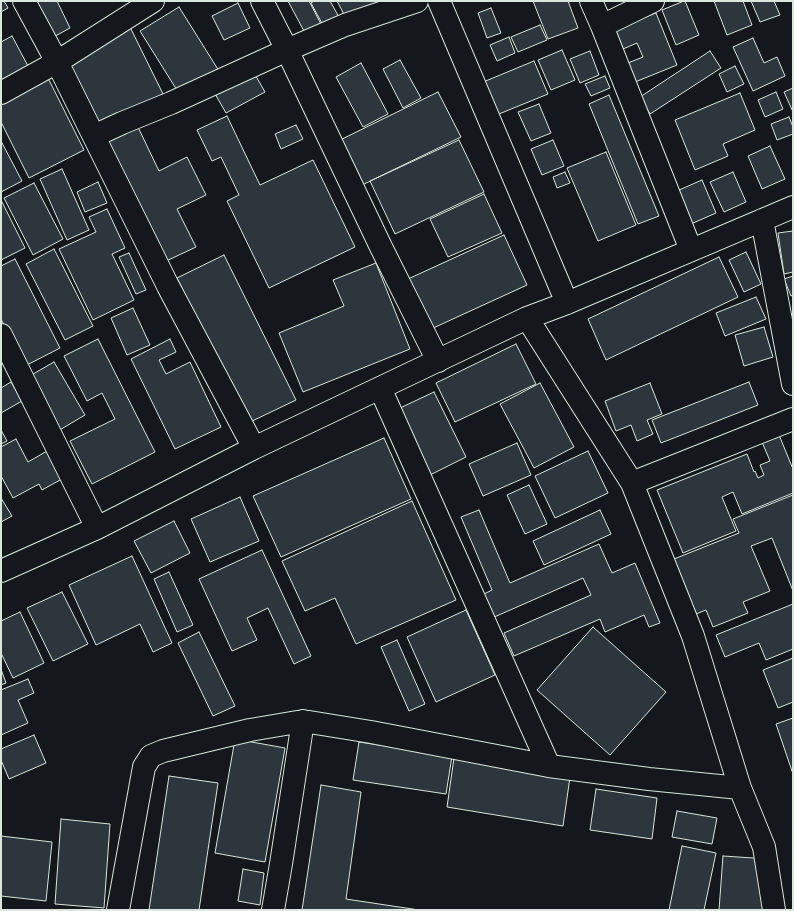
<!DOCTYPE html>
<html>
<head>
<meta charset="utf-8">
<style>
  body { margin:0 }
  #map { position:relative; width:794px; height:911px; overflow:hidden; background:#14181c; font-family:"PT Sans",sans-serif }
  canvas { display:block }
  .frame { position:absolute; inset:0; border:2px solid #d8e6dc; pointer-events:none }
</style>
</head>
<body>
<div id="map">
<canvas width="794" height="911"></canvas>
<div class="frame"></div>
</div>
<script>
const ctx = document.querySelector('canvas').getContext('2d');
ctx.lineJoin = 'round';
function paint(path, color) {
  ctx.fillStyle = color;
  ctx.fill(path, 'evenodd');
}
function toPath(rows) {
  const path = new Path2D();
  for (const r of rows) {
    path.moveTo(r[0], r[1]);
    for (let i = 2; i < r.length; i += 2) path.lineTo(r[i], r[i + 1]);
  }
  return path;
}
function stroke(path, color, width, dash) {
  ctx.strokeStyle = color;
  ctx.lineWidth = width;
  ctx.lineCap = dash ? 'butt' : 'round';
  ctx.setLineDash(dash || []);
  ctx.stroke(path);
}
const building = toPath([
  [1,1,4,1,8,8,1,12,1,1],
  [28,1,57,1,70,28,48,40,28,1],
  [288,1,309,1,321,24,305,33,288,1],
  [314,1,330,1,340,19,324,27,311,3,314,1],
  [337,1,385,1,348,22,337,1],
  [533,1,568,1,578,28,548,39,533,1],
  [684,1,685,1,699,35,676,45,662,10,684,1],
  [714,1,743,1,752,25,727,35,714,1],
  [751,1,774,1,780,15,760,22,751,1],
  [238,3,250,28,224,40,212,16,238,3],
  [179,7,219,71,180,95,140,31,179,7],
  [491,8,501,33,487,38,478,13,491,8],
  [656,13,677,65,635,82,628,63,643,57,637,43,623,49,615,29,656,13],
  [540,25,547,40,518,52,511,37,540,25],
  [130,27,163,94,94,127,61,61,130,27],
  [12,36,28,66,1,81,1,42,12,36],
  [509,37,515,53,497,61,490,45,509,37],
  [753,38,764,63,777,57,785,76,753,91,733,47,753,38],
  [562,50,575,80,551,90,538,60,562,50],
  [590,51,599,75,580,83,570,59,590,51],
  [710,51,721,68,650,114,640,97,710,51],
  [400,60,421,98,403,108,383,69,400,60],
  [534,61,548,94,489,118,476,85,534,61],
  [361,63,388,114,363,127,336,77,361,63],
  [735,66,744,84,727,92,719,74,735,66],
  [253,71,265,92,226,113,214,92,253,71],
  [47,76,84,150,29,178,1,122,1,99,47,76],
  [605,76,610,88,591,96,585,84,605,76],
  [793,88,793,112,784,92,793,88],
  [438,92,461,137,358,187,336,142,438,92],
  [776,92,783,109,765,117,758,100,776,92],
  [740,93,755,130,723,144,728,156,695,170,675,120,740,93],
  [609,95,659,216,638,224,589,104,609,95],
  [539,104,551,133,531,141,518,112,539,104],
  [227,116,260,185,313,160,355,247,269,288,227,201,239,195,221,157,212,161,197,130,227,116],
  [789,117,793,127,793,134,777,140,771,124,789,117],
  [136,123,159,171,187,157,206,195,177,209,196,247,162,263,101,140,136,123],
  [296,125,303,139,281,149,275,134,296,125],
  [459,140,484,192,395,234,370,181,459,140],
  [553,140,564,166,542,175,531,149,553,140],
  [1,141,22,181,1,192,1,141],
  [770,146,785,179,762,189,748,156,770,146],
  [606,152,636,225,598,241,567,168,606,152],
  [62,169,89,230,67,240,40,179,62,169],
  [565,172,570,183,557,188,553,177,565,172],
  [733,172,746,202,724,212,710,182,733,172],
  [702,180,716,213,684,227,670,194,702,180],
  [98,182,107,203,85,212,77,192,98,182],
  [34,183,63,239,33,255,4,198,34,183],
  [484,194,502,233,448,257,430,219,484,194],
  [1,200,25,248,1,260,1,200],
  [107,209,125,248,112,254,134,300,93,320,59,249,96,232,89,217,107,209],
  [793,231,793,272,784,274,778,233,793,231],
  [504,235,527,285,431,329,408,279,504,235],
  [54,249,93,326,65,340,26,264,54,249],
  [746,252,761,284,744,292,729,260,746,252],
  [129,253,146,290,136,294,119,257,129,253],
  [224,255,296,400,248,423,177,278,224,255],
  [719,257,738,297,606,360,588,319,719,257],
  [15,259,60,348,25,366,1,319,1,266,15,259],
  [376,263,410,349,303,392,279,333,344,306,333,280,376,263],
  [793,276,793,295,791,296,784,279,793,276],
  [756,297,766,319,725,336,716,313,756,297],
  [133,308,150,345,127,355,111,318,133,308],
  [764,327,773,357,744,366,735,335,764,327],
  [98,339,155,452,92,484,70,441,115,419,102,393,87,401,64,356,98,339],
  [170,339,176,352,159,360,166,374,190,362,221,427,175,449,131,359,170,339],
  [516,344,536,384,455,422,436,383,516,344],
  [54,362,85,415,58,431,28,377,54,362],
  [11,382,22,401,1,413,1,388,11,382],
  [749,382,758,405,661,443,652,420,749,382],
  [540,383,574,447,534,468,500,404,540,383],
  [650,383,662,414,647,420,653,434,637,441,631,425,616,431,605,401,650,383],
  [434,392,466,457,430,475,398,409,434,392],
  [1,430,7,441,1,444,1,430],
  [779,435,793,469,793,493,742,514,733,492,722,497,736,531,683,553,657,490,747,454,754,472,755,471,758,478,764,475,760,465,770,461,762,442,779,435],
  [384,438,411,499,281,557,253,496,384,438],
  [16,439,28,462,54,447,69,475,42,490,39,484,13,498,1,476,1,447,16,439],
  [517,443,531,475,483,496,469,464,517,443],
  [588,451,608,493,555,518,535,476,588,451],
  [529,485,547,524,525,534,507,495,529,485],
  [793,495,793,591,772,538,751,546,770,591,743,602,748,613,713,627,706,610,696,614,674,559,739,533,733,519,793,495],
  [240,497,259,541,210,562,191,519,240,497],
  [1,498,12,516,1,522,1,498],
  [412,501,456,600,356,644,335,598,305,611,282,561,412,501],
  [479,510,510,583,599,544,612,573,635,563,660,623,649,627,644,615,605,632,600,619,514,656,504,633,591,595,583,578,492,618,482,595,492,590,461,517,479,510],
  [600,510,611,534,544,565,533,541,600,510],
  [174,521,190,553,151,573,134,541,174,521],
  [262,550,311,656,294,664,268,608,247,618,257,640,232,651,199,579,262,550],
  [132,556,172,643,153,652,140,624,96,645,69,585,132,556],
  [169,572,193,625,177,632,154,579,169,572],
  [62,592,88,644,53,661,27,608,62,592],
  [793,604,793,649,766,660,759,643,725,657,716,635,793,604],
  [466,610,495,675,436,702,407,637,466,610],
  [20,612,44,663,13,678,1,653,1,621,20,612],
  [593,627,666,692,610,755,537,690,593,627],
  [199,632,235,706,213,716,178,643,199,632],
  [397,640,425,704,409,711,381,647,397,640],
  [793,658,793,702,778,708,763,670,793,658],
  [1,669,6,683,1,685,1,669],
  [28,679,34,693,18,700,28,723,1,735,1,690,28,679],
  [793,718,793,774,776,724,793,718],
  [34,735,46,763,9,779,1,760,1,749,34,735],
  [235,739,285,748,265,862,215,853,235,739],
  [359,742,452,756,446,794,353,780,359,742],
  [454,758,570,777,563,826,447,807,454,758],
  [169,776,218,783,199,910,149,910,169,776],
  [321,785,361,792,346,899,419,910,302,910,321,785],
  [596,789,657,798,652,839,590,830,596,789],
  [677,811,717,818,712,844,672,837,677,811],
  [61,819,110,824,104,908,55,904,61,819],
  [1,836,52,842,46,901,1,896,1,836],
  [682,846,716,853,704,910,669,910,682,846],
  [723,856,768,859,764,910,719,910,723,856],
  [243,869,264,873,260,905,238,901,243,869]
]);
const minor = toPath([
  [24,1,57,62,168,286,254,448],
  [262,1,287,50,381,247,438,361],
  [439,1,567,303],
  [591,1,602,26,691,250],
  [602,26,653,1],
  [1,93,57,62,153,1],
  [94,136,122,123,171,103,287,50,345,25,417,1],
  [762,220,793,384],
  [527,318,632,483,693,636,740,788,764,847,774,910],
  [1,335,97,528],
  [380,388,549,766],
  [632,483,793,419],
  [1,571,97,528,254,448,527,318,567,303,793,207],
  [118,910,144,767,151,756,163,751,250,730,303,721],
  [273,910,281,864,303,721,371,732,549,766,649,779,740,788]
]);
paint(building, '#2c363c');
stroke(building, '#d8e6dc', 1);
stroke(minor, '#d8e6dc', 24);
stroke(minor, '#14181c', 22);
</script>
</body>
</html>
